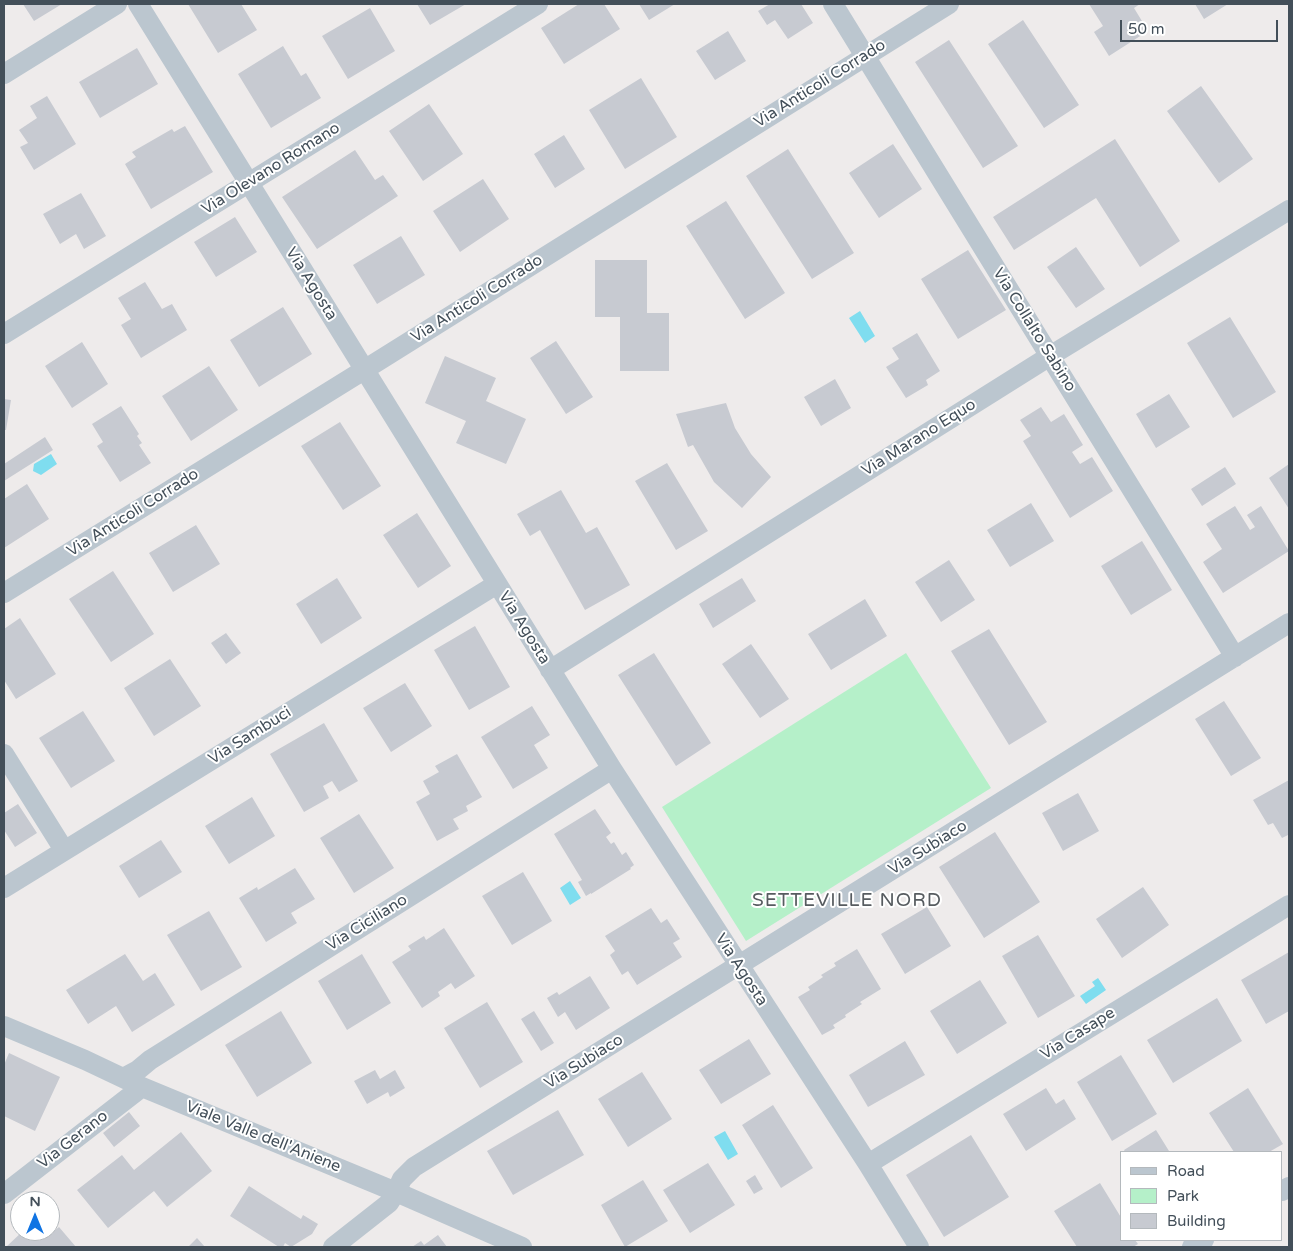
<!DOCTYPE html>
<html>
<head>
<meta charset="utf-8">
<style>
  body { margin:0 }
  #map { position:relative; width:1293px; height:1251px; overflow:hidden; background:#eeebeb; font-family:"Varela Round",sans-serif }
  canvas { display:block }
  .frame { position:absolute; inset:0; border:5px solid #434f59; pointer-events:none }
  .legend { position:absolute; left:1120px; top:1151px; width:162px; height:90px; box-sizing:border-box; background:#fff; border:1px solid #b4b9bd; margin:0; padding:6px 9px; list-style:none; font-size:15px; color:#434f59 }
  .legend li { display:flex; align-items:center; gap:10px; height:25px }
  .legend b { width:25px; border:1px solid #b4b9bd }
  .north { position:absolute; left:10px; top:1191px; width:50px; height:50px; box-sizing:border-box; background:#fff; border:1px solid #b4b9bd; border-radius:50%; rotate:0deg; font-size:14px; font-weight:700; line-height:20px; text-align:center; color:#434f59 }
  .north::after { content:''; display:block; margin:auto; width:18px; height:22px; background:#1074e3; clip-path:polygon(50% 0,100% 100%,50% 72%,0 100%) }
  .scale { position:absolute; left:1120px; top:20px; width:158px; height:22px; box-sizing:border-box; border:2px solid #434f59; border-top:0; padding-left:6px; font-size:15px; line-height:18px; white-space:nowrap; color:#434f59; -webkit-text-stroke:4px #fff; paint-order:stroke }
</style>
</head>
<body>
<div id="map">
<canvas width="1293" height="1251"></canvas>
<div class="frame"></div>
<ul class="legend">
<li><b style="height:6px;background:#bbc6cf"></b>Road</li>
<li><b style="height:14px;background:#b5f0c9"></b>Park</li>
<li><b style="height:14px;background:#c7cad1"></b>Building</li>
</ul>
<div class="north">N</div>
<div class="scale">50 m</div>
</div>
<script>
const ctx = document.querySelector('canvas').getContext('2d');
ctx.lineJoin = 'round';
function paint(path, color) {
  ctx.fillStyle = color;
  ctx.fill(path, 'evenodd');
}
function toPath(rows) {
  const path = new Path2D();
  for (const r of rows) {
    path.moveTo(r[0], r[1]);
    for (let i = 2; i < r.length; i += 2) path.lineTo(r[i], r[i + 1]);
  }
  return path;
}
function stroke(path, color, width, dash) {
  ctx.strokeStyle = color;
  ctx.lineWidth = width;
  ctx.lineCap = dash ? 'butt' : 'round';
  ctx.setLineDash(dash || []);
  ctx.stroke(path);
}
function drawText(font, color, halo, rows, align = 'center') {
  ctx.font = font + ' "Varela Round",sans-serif';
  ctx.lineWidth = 4;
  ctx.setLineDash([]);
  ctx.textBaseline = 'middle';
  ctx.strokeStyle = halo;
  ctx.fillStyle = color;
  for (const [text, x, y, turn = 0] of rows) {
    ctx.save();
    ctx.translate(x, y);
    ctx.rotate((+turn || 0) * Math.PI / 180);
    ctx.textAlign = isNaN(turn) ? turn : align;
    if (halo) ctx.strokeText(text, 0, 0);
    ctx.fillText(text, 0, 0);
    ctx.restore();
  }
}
const green = toPath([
  [906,653,991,788,746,941,662,807]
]);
const water = toPath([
  [860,311,875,336,865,343,849,318],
  [51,454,57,464,41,475,33,471,34,464],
  [570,881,581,898,570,905,560,888],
  [1098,978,1106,990,1086,1004,1080,996,1095,986,1092,982],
  [725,1131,738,1154,728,1160,714,1137]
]);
const building = toPath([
  [23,4,62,4,34,21],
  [188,4,241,4,257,30,218,53],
  [417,4,466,4,430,25],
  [579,4,604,4,620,29,564,64,541,28],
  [639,4,675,4,649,20],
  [770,4,801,4,813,23,788,39,775,20,767,25,758,11],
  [1089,4,1140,4,1134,8,1148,31,1109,56,1094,32,1103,26],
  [1195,4,1228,4,1204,19],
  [370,8,395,51,348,79,322,36],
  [1023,20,1079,105,1044,128,988,44],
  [728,31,746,61,715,80,696,51],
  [949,40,1018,146,983,168,915,62],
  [283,46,301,76,306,73,321,98,271,128,238,74],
  [137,48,158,84,100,118,79,82],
  [641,78,677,137,625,169,589,110],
  [1201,86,1253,159,1219,183,1167,111],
  [47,96,76,144,34,170,20,147,28,143,19,130,37,118,30,106],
  [429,104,463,154,423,181,389,131],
  [185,126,213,172,151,209,125,164,136,157,132,152,172,129,174,132],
  [564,135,585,169,555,188,534,154],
  [1115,139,1180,241,1140,267,1096,198,1014,250,993,217],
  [893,144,922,189,879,218,849,173],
  [788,149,854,253,812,279,746,176],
  [355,150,375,180,383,175,398,196,317,249,282,197],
  [483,179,509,219,460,252,433,211],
  [81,193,106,236,84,249,76,234,60,244,43,214],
  [726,201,785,293,745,319,686,226],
  [235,217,257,252,216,277,194,242],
  [401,236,425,275,377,304,353,265],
  [1076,247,1105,289,1076,308,1047,267],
  [968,250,1006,310,958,339,921,279],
  [595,260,647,260,647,313,669,313,669,371,620,371,620,317,595,317],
  [145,282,162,309,172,304,187,330,141,358,121,325,131,319,118,298],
  [283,307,312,354,259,387,230,340],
  [1230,317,1276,392,1233,418,1187,343],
  [917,333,940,371,926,380,928,385,906,398,886,367,899,359,892,348],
  [556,341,593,397,566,414,530,358],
  [82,342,108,384,72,408,45,366],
  [445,356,496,378,486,401,526,419,506,464,456,443,466,421,425,403],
  [209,366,238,410,191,441,162,396],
  [835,379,851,408,821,426,804,397],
  [1169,394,1190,427,1156,448,1136,414],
  [4,399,11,400,6,430,4,430],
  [726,403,735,428,751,454,771,477,742,508,714,482,693,445,688,447,676,414],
  [121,406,139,434,137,436,142,443,139,445,151,463,120,482,97,446,103,442,92,424],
  [1041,407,1051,422,1064,414,1083,445,1072,452,1080,464,1092,457,1113,491,1070,518,1023,441,1031,436,1020,420],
  [340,422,381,486,343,510,301,446],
  [45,437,53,450,4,481,4,464],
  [667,463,708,531,676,550,635,481],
  [1289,464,1289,509,1269,478],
  [1225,467,1236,484,1202,506,1191,489],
  [27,484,49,519,4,548,4,499],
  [561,490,586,533,597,527,630,585,585,610,540,530,530,536,517,514],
  [1031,503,1054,541,1010,567,987,530],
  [1235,506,1250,530,1255,527,1247,515,1261,506,1289,551,1223,593,1203,562,1222,549,1206,524],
  [417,513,451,566,418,588,383,535],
  [196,525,220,564,173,592,149,553],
  [1142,541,1172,590,1131,615,1101,566],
  [949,560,975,600,941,622,915,582],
  [113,571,154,634,111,662,69,599],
  [337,578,362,618,321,644,296,604],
  [742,578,756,601,713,628,699,604],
  [865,599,887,636,831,670,808,634],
  [20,618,56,674,16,699,4,680,4,629],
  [475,626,510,687,469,710,434,650],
  [989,629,1047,722,1009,745,951,651],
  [226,633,241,653,226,664,211,643],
  [751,644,789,699,760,718,722,664],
  [654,653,711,743,676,766,618,675],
  [170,659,201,706,154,736,124,688],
  [405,683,432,726,391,752,363,708],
  [1224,701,1261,758,1231,776,1195,719],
  [532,706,550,735,534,745,548,768,513,789,481,737],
  [83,711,115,761,71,788,39,738],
  [324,723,358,781,339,792,332,781,323,786,329,798,304,812,270,754],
  [457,754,482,797,466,806,468,811,453,819,459,829,437,841,416,802,430,794,423,781,439,772,435,766],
  [1289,780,1289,838,1288,835,1282,838,1273,823,1268,825,1253,800],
  [1078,793,1099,831,1063,851,1042,813],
  [252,797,275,836,229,864,205,826],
  [18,804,37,833,15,847,4,830,4,813],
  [595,809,611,833,606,837,611,844,614,842,622,855,626,852,634,865,630,868,631,869,591,894,591,893,586,896,578,882,582,880,554,834],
  [359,814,394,868,354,893,320,838],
  [995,832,1040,902,984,938,939,867],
  [161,840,182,872,139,898,119,866],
  [295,868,315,899,291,913,297,923,266,942,239,898,257,887,258,890],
  [523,872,552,921,512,945,482,896],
  [1143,887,1169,925,1122,958,1096,919],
  [927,907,951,946,905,974,881,934],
  [651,908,661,923,667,919,680,939,673,943,682,957,637,985,628,971,622,975,610,955,615,951,605,936],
  [209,911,242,967,201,991,167,935],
  [444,928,475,976,455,989,451,983,438,992,440,996,422,1008,392,962,411,950,408,946,424,936,426,940],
  [1038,935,1075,996,1038,1018,1002,956],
  [857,949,881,989,860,1002,862,1004,845,1015,846,1017,833,1025,835,1028,822,1035,798,997,810,990,808,987,823,977,821,975,836,966,834,963],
  [1289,952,1289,1011,1266,1024,1241,980],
  [125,954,143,981,155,973,175,1005,132,1032,116,1006,88,1024,66,990],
  [362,954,391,1003,347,1030,318,981],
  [590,976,610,1008,576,1030,565,1012,558,1017,547,998,557,992,559,995],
  [980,980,1007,1023,957,1054,930,1011],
  [1217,998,1242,1041,1173,1083,1147,1040],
  [487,1002,523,1062,480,1088,444,1028],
  [281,1011,312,1063,257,1097,225,1045],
  [534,1011,554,1043,541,1051,521,1019],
  [749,1039,771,1074,721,1104,699,1070],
  [905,1041,925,1075,868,1107,849,1075],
  [9,1053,60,1077,35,1131,4,1116,4,1065],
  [1121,1055,1157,1114,1112,1141,1077,1082],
  [375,1070,380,1079,395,1070,405,1088,390,1097,388,1092,367,1104,354,1081],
  [642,1072,672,1119,628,1147,598,1099],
  [1046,1088,1056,1104,1064,1099,1076,1119,1026,1151,1003,1114],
  [1248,1088,1283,1144,1269,1152,1234,1152,1209,1113],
  [773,1105,813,1168,781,1188,742,1125],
  [558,1110,584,1155,513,1195,487,1151],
  [129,1112,140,1126,114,1147,103,1133],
  [1156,1130,1169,1151,1167,1152,1125,1152,1124,1150],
  [181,1132,212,1171,167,1207,154,1191,108,1228,77,1190,122,1155,134,1170],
  [971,1135,1009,1197,944,1237,906,1175],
  [708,1163,735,1205,690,1233,663,1190],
  [755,1175,763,1189,754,1194,746,1181],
  [643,1180,668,1221,625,1247,601,1205],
  [1100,1183,1122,1219,1122,1240,1135,1240,1138,1244,1133,1247,1077,1247,1054,1211],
  [249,1186,301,1219,303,1215,318,1224,312,1234,291,1247,285,1243,283,1247,279,1247,230,1216],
  [50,1226,54,1231,59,1227,76,1247,6,1247,23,1231,50,1231],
  [438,1235,447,1247,412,1247,421,1241,424,1245],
  [197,1238,205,1247,188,1247]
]);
const street = toPath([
  [138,4,612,769,868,1164,919,1247],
  [833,4,1235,657],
  [4,74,117,4],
  [4,334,538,4],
  [4,593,364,370,949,4],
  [550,670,1050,356,1289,210],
  [4,754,64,850],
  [4,888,497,584],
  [4,1026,85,1060,142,1087,396,1192,522,1247],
  [123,1078,138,1070,150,1060,612,769],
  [868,1164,1289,905],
  [1282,1191,1289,1187],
  [4,1194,142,1087],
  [333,1247,389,1203,396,1192,402,1179,414,1167,1289,623],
  [1192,1247,1204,1240]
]);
const streetNames = [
  ["Via Anticoli Corrado",820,84,-32],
  ["Via Olevano Romano",271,169,-32],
  ["Via Agosta",311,284,58],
  ["Via Anticoli Corrado",477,299,-32],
  ["Via Collalto Sabino",1034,330,58],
  ["Via Marano Equo",919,438,-32],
  ["Via Anticoli Corrado",133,513,-32],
  ["Via Agosta",524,628,58],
  ["Via Sambuci",250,736,-32],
  ["Via Subiaco",928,848,-32],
  ["Via Ciciliano",367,923,-32],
  ["Via Agosta",741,970,57],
  ["Via Casape",1078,1034,-32],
  ["Via Subiaco",584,1062,-32],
  ["Viale Valle dell'Aniene",263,1137,22],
  ["Via Gerano",73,1140,-38]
];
const quarterNames = [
  ["SETTEVILLE NORD",847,901]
];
paint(green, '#b5f0c9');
paint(water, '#7fddef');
paint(building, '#c7cad1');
stroke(street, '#bbc6cf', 20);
drawText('16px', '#434f59', '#fff', streetNames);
ctx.letterSpacing = '1px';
drawText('19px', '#575c60', '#fff', quarterNames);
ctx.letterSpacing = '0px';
</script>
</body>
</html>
